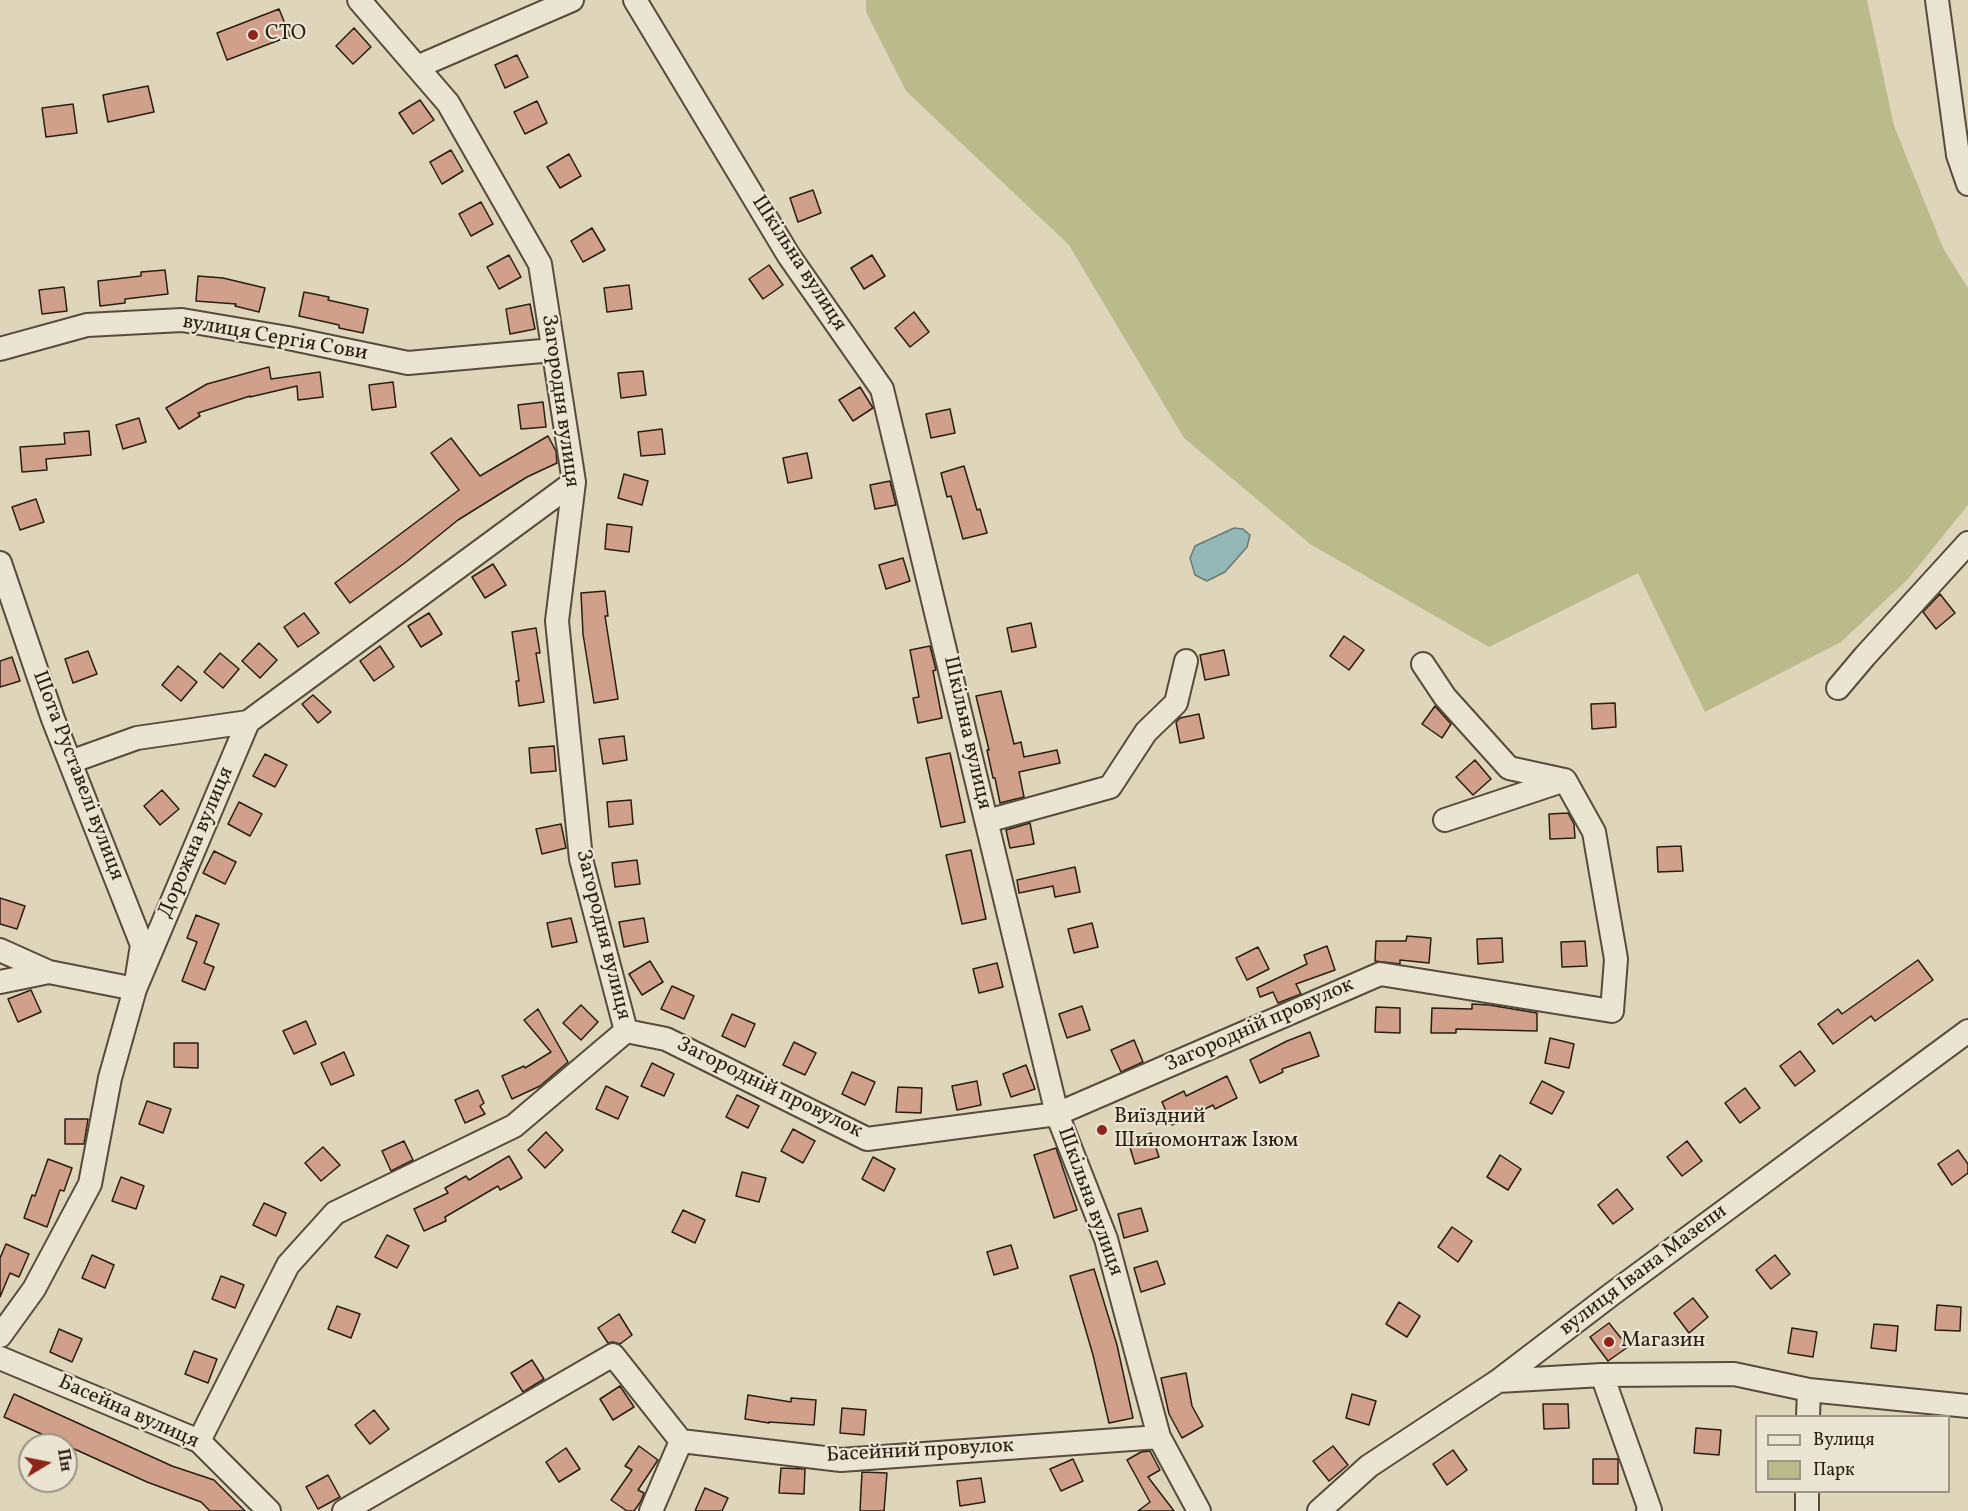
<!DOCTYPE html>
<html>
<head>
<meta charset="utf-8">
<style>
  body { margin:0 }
  #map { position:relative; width:1968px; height:1511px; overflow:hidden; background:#ded5ba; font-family:Vollkorn,serif }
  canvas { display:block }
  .legend { position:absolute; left:1755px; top:1415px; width:195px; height:78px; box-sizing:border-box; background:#eae4d2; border:2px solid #9d9584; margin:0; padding:8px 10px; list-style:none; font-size:18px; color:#2a1e10 }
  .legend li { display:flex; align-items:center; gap:12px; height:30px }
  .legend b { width:30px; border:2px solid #9d9584 }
  .north { position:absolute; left:18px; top:1433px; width:60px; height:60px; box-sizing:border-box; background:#eae4d2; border:2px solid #9d9584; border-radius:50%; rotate:80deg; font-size:16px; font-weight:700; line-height:24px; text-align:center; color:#2a1e10 }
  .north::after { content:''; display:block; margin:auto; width:21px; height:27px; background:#8f2418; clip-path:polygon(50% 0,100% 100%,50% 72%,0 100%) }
</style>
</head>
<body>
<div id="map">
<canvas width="1968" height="1511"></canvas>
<ul class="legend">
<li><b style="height:8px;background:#eae4d2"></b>Вулиця</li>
<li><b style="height:16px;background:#babb8a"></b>Парк</li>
</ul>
<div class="north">Пн</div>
</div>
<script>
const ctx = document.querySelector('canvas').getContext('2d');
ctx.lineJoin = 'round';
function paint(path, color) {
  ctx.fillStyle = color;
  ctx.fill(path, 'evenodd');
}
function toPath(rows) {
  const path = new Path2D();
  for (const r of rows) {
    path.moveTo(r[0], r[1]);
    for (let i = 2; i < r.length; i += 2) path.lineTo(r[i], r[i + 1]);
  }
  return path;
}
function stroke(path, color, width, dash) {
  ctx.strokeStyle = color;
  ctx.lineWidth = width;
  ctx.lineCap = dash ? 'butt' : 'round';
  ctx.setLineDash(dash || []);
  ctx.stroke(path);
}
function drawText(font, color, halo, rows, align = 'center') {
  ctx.font = font + ' Vollkorn,serif';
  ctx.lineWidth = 4.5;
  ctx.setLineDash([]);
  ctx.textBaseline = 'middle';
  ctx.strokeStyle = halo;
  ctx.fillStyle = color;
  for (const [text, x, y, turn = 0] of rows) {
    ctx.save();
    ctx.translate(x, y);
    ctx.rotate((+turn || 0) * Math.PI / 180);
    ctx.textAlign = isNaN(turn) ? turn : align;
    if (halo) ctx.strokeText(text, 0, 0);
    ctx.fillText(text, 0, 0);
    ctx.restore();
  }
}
const green = toPath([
  [866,0,1867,0,1894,126,1944,250,1968,288,1968,505,1908,579,1841,642,1705,712,1638,573,1489,647,1310,544,1184,438,1069,245,906,91,866,12]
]);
const water = toPath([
  [1234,528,1243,529,1250,535,1247,547,1225,572,1207,581,1195,575,1190,558,1195,546,1234,528]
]);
const building = toPath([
  [279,9,290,36,227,60,217,33,279,9],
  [354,28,371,47,353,64,336,46,354,28],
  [517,55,528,77,505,88,495,65,517,55],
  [148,86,154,112,108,122,103,95,148,86],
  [420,100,434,120,413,134,399,113,420,100],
  [537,101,547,123,525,134,514,112,537,101],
  [73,104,77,133,46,137,42,108,73,104],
  [451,150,463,171,442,184,430,162,451,150],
  [569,154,581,176,560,188,547,167,569,154],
  [813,190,821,213,798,222,790,198,813,190],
  [481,202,493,224,471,236,459,214,481,202],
  [592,228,605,250,583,262,571,241,592,228],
  [509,255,521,277,499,289,487,267,509,255],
  [872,255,885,276,864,289,851,268,872,255],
  [769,265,783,285,763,299,749,279,769,265],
  [165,270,168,294,125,299,125,303,100,306,98,281,141,276,141,272,165,270],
  [198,276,223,278,265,288,259,312,235,306,236,304,196,301,198,276],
  [629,285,632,309,607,312,604,288,629,285],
  [64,287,67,311,42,314,39,290,64,287],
  [304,292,329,297,328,300,368,309,363,333,339,328,339,325,299,316,304,292],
  [530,304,535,329,510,334,506,309,530,304],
  [914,312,929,332,910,347,895,328,914,312],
  [269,367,271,379,320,372,323,397,298,400,297,386,250,397,250,396,198,413,200,416,179,429,166,408,207,384,269,367],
  [643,371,646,395,621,398,618,373,643,371],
  [393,382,396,407,372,410,369,385,393,382],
  [860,387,873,408,853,421,839,400,860,387],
  [543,402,546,427,521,429,518,405,543,402],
  [950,409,955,433,931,438,926,414,950,409],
  [139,418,146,442,123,449,116,425,139,418],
  [662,429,665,454,641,456,638,432,662,429],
  [89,431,91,455,46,459,47,470,22,472,20,447,65,444,64,433,89,431],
  [548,436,556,451,557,463,527,477,458,520,406,562,350,603,335,583,459,490,431,453,451,438,480,476,548,436],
  [807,453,812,478,788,483,783,458,807,453],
  [964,466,977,510,980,509,987,533,963,539,951,496,947,497,941,473,964,466],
  [624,474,648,481,642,505,618,498,624,474],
  [890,481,896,505,875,509,870,485,890,481],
  [36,499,44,522,20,530,12,507,36,499],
  [607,524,632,527,629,552,605,549,607,524],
  [903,558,910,581,886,589,879,565,903,558],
  [493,564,506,585,485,598,472,577,493,564],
  [605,591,608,616,605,616,618,699,594,703,583,634,581,593,605,591],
  [1940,594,1955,613,1936,629,1923,612,1940,594],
  [304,613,319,633,298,647,284,627,304,613],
  [429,613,442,634,421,647,408,626,429,613],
  [1031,623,1036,647,1012,652,1007,628,1031,623],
  [536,628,540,653,536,653,544,702,519,706,516,681,519,681,512,632,536,628],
  [1344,636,1364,650,1349,670,1330,656,1344,636],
  [259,643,277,660,260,678,242,661,259,643],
  [380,646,394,667,374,681,360,661,380,646],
  [930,646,936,670,933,671,942,718,918,723,913,698,919,697,910,650,930,646],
  [1224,650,1229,675,1205,680,1200,655,1224,650],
  [88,651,97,674,73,683,65,659,88,651],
  [220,653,239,669,223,688,204,672,220,653],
  [12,657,20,681,0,687,0,661,12,657],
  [178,666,197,682,181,701,162,685,178,666],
  [1001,691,1014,744,1021,742,1024,757,1057,750,1060,763,1019,772,1024,797,1000,803,995,778,993,778,987,750,989,750,976,696,1001,691],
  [313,695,331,712,318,723,302,704,313,695],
  [1615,703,1616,727,1592,729,1591,704,1615,703],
  [1435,706,1451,724,1442,738,1422,724,1435,706],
  [1199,714,1204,738,1180,743,1176,722,1180,718,1199,714],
  [624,736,627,760,603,764,599,739,624,736],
  [554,746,556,771,531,773,529,748,554,746],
  [950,753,965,822,941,827,926,758,950,753],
  [265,754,287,765,275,787,253,776,265,754],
  [1475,760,1491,779,1473,795,1456,777,1475,760],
  [162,790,179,809,160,825,144,806,162,790],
  [631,800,633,824,609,827,607,802,631,800],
  [239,802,262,814,250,836,228,824,239,802],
  [1568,813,1574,824,1575,838,1550,839,1549,814,1568,813],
  [1030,823,1034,844,1010,848,1006,830,1030,823],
  [561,824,566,848,542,854,536,829,561,824],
  [1681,846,1683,871,1658,872,1657,847,1681,846],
  [971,850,986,919,962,924,946,855,971,850],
  [214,851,236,862,225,884,203,873,214,851],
  [637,860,640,884,615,887,612,863,637,860],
  [1075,867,1080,892,1055,897,1053,886,1019,893,1017,880,1075,867],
  [0,898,25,906,17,929,0,924,0,898],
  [196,915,219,924,204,963,214,967,205,990,182,981,197,942,187,938,196,915],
  [571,918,577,942,552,947,547,923,571,918],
  [644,918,648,942,624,947,619,922,644,918],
  [1092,923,1098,947,1074,953,1068,929,1092,923],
  [1407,936,1431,938,1429,963,1400,960,1400,964,1375,961,1376,941,1406,941,1407,936],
  [1502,938,1503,962,1478,964,1477,939,1502,938],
  [1585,941,1587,966,1562,967,1561,942,1585,941],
  [1327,946,1335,970,1296,984,1301,994,1278,1003,1273,992,1260,997,1257,988,1307,964,1304,955,1327,946],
  [1258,947,1269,969,1247,980,1236,958,1258,947],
  [1918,960,1933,980,1875,1021,1871,1016,1833,1044,1818,1024,1838,1009,1842,1014,1918,960],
  [650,961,663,982,642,995,629,974,650,961],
  [997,963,1003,987,979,993,973,969,997,963],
  [672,986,694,996,684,1019,661,1009,672,986],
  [31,990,41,1012,18,1022,8,999,31,990],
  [1472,1004,1489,1005,1537,1013,1537,1031,1456,1029,1456,1033,1431,1033,1432,1008,1472,1009,1472,1004],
  [581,1005,598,1022,581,1040,563,1023,581,1005],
  [1082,1006,1090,1030,1067,1038,1059,1014,1082,1006],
  [1376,1007,1400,1008,1400,1033,1375,1032,1376,1007],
  [538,1009,568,1062,540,1086,512,1099,502,1076,524,1066,525,1068,551,1052,524,1020,538,1009],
  [732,1014,755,1024,745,1047,722,1036,732,1014],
  [306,1021,316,1044,294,1054,283,1031,306,1021],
  [1310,1032,1319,1056,1282,1069,1283,1072,1260,1083,1250,1060,1287,1041,1310,1032],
  [1550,1038,1574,1044,1569,1068,1545,1063,1550,1038],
  [1134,1040,1143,1062,1121,1072,1111,1050,1134,1040],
  [794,1042,816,1053,805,1075,783,1065,794,1042],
  [174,1043,198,1043,198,1068,174,1067,174,1043],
  [1800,1051,1815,1071,1795,1086,1780,1066,1800,1051],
  [344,1052,354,1075,331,1085,321,1063,344,1052],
  [652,1063,674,1074,664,1096,641,1086,652,1063],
  [1026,1065,1035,1089,1011,1097,1003,1074,1026,1065],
  [852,1072,875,1082,865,1105,842,1094,852,1072],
  [1227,1076,1237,1098,1215,1109,1213,1105,1172,1125,1162,1102,1184,1091,1186,1096,1227,1076],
  [977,1081,981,1105,957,1110,952,1086,977,1081],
  [1542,1081,1564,1092,1552,1114,1530,1103,1542,1081],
  [606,1086,628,1097,618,1119,596,1109,606,1086],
  [898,1087,922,1088,921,1113,896,1112,898,1087],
  [1745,1088,1760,1108,1740,1123,1725,1103,1745,1088],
  [478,1090,484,1103,480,1106,485,1114,465,1123,455,1100,478,1090],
  [737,1095,759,1106,748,1128,726,1117,737,1095],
  [147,1101,171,1109,163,1133,139,1124,147,1101],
  [65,1119,88,1119,84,1144,65,1144,65,1119],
  [793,1129,815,1141,803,1163,781,1151,793,1129],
  [546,1132,563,1150,545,1168,528,1150,546,1132],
  [1151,1133,1159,1157,1135,1164,1128,1141,1151,1133],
  [404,1141,413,1160,391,1171,382,1151,404,1141],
  [1687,1141,1702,1161,1682,1176,1667,1157,1687,1141],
  [323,1147,340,1165,321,1181,305,1163,323,1147],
  [1056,1148,1077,1210,1054,1218,1034,1155,1056,1148],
  [1958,1150,1968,1164,1968,1173,1952,1185,1938,1164,1958,1150],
  [1500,1155,1521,1169,1508,1190,1487,1177,1500,1155],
  [509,1156,522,1178,500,1190,498,1186,445,1217,446,1221,424,1231,414,1209,448,1193,445,1188,466,1176,469,1180,509,1156],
  [873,1157,895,1169,884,1191,862,1179,873,1157],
  [48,1159,72,1168,64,1191,60,1190,47,1227,24,1218,32,1195,35,1196,48,1159],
  [742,1172,766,1178,759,1202,736,1196,742,1172],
  [121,1177,144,1186,136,1209,112,1201,121,1177],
  [1617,1189,1633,1209,1613,1224,1598,1205,1617,1189],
  [264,1203,286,1213,276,1236,253,1225,264,1203],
  [1141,1208,1148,1231,1124,1238,1118,1214,1141,1208],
  [683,1210,705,1220,695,1243,672,1232,683,1210],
  [1452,1227,1472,1241,1458,1262,1438,1247,1452,1227],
  [387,1235,409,1246,397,1268,375,1257,387,1235],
  [6,1244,29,1254,19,1277,10,1273,0,1297,0,1258,6,1244],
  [1011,1245,1018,1268,994,1275,987,1252,1011,1245],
  [92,1255,114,1265,105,1288,82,1278,92,1255],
  [1775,1255,1790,1274,1771,1289,1756,1270,1775,1255],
  [1157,1261,1165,1284,1141,1292,1134,1268,1157,1261],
  [1094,1269,1117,1345,1133,1418,1109,1423,1093,1355,1070,1276,1094,1269],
  [221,1276,244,1285,235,1308,212,1299,221,1276],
  [1693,1298,1708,1317,1689,1333,1674,1313,1693,1298],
  [1399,1302,1420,1316,1407,1337,1386,1324,1399,1302],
  [1937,1305,1961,1307,1960,1331,1935,1330,1937,1305],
  [337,1306,360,1314,351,1338,328,1329,337,1306],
  [619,1314,632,1335,620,1344,613,1342,608,1343,598,1328,619,1314],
  [1609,1323,1628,1347,1608,1361,1590,1337,1609,1323],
  [1874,1324,1898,1326,1896,1351,1871,1348,1874,1324],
  [1792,1328,1817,1332,1813,1357,1788,1353,1792,1328],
  [59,1329,82,1339,72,1362,50,1352,59,1329],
  [194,1351,217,1359,208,1383,185,1374,194,1351],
  [532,1360,544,1379,523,1392,511,1373,532,1360],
  [1186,1373,1192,1406,1203,1426,1182,1438,1169,1414,1161,1378,1186,1373],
  [620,1386,634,1407,613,1420,600,1399,620,1386],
  [14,1394,172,1466,214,1480,245,1511,210,1511,201,1502,147,1482,4,1417,14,1394],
  [1352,1394,1376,1401,1369,1425,1346,1418,1352,1394],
  [748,1395,791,1402,791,1398,816,1400,814,1425,769,1422,769,1423,745,1419,748,1395],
  [1543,1404,1568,1404,1569,1428,1544,1429,1543,1404],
  [842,1408,866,1410,864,1435,840,1433,842,1408],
  [374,1410,389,1429,370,1444,355,1425,374,1410],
  [1696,1428,1721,1430,1719,1455,1694,1453,1696,1428],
  [639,1446,658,1460,638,1490,644,1493,641,1501,634,1511,627,1511,611,1500,632,1470,625,1466,639,1446],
  [1333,1446,1348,1465,1329,1481,1313,1461,1333,1446],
  [566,1448,580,1469,559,1482,546,1462,566,1448],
  [1453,1450,1467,1470,1447,1485,1433,1464,1453,1450],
  [1150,1451,1160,1470,1148,1477,1174,1511,1138,1511,1150,1502,1127,1460,1141,1452,1150,1451],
  [1073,1459,1083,1481,1061,1491,1050,1469,1073,1459],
  [1593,1459,1618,1459,1618,1484,1593,1484,1593,1459],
  [781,1468,805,1469,804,1494,779,1493,781,1468],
  [862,1472,887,1473,884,1511,860,1511,862,1472],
  [328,1475,340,1497,318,1509,306,1487,328,1475],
  [981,1478,985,1502,960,1506,957,1481,981,1478],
  [705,1488,728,1498,722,1511,695,1511,705,1488]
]);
const minor = toPath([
  [359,0,448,103,540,264,574,482,557,621,581,859,626,1031],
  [635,0,789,256,882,389,1057,1114,1106,1239,1159,1437,1199,1511],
  [1937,0,1958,155,1968,184],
  [417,67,572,0],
  [0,349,87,325,182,320,288,338,408,363,553,350],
  [0,563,53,719,142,945,135,989,49,972,0,950],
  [1423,664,1445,697,1509,768,1564,780],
  [1838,688,1865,656,1968,543],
  [70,762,137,738,248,722],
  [987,821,1110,787,1146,732,1176,703,1186,661],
  [0,982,49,972],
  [0,1336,34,1289,90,1184,110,1078,135,989,248,722,574,482],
  [0,1358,199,1441,269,1511],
  [1602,1375,1650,1510,1648,1511],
  [1498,1381,1602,1375,1734,1374,1809,1390,1968,1406],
  [1808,1416,1809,1390],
  [199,1441,288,1265,335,1213,514,1126,626,1031,666,1039,867,1139,1057,1114,1380,974,1612,1011,1616,959,1594,832,1565,780,1445,820],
  [344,1511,613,1355,681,1441,841,1460,1159,1437],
  [651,1511,681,1441],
  [1319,1511,1369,1466,1498,1381,1612,1294,1968,1031],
  [1807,1511,1807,1492]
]);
const markers = [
  [253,35,6,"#8f2418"],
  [1102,1130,6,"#8f2418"],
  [1609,1342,6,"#8f2418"]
];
const poiNames = [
  ["СТО",265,35],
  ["Виїздний",1114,1118],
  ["Шиномонтаж Ізюм",1114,1142],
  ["Магазин",1621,1342]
];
const streetNames = [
  ["Шкільна вулиця",798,264,57],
  ["вулиця Сергія Сови",275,339,10],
  ["Загородня вулиця",559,401,82],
  ["Шкільна вулиця",966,733,77],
  ["Шота Руставелі вулиця",77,776,69],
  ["Дорожна вулиця",197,843,-67],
  ["Загородня вулиця",602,935,76],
  ["Загородній провулок",1260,1026,-24],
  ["Загородній провулок",769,1089,26],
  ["Шкільна вулиця",1089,1202,70],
  ["вулиця Івана Мазепи",1644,1271,-37],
  ["Басейна вулиця",128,1413,24],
  ["Басейний провулок",920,1452,-3]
];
paint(green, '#babb8a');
paint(water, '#94b8b6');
stroke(water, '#6a7a74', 1.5);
paint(building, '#d0a08a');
stroke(building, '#2a1e10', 1.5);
stroke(minor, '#574c3a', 26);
stroke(minor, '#eae4d2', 22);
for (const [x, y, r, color] of markers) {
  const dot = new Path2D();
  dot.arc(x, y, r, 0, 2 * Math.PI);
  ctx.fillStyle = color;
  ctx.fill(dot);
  stroke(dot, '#eae4d2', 2);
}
drawText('21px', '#2a1e10', '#eae4d2', poiNames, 'left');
drawText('21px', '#2a1e10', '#eae4d2', streetNames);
</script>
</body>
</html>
